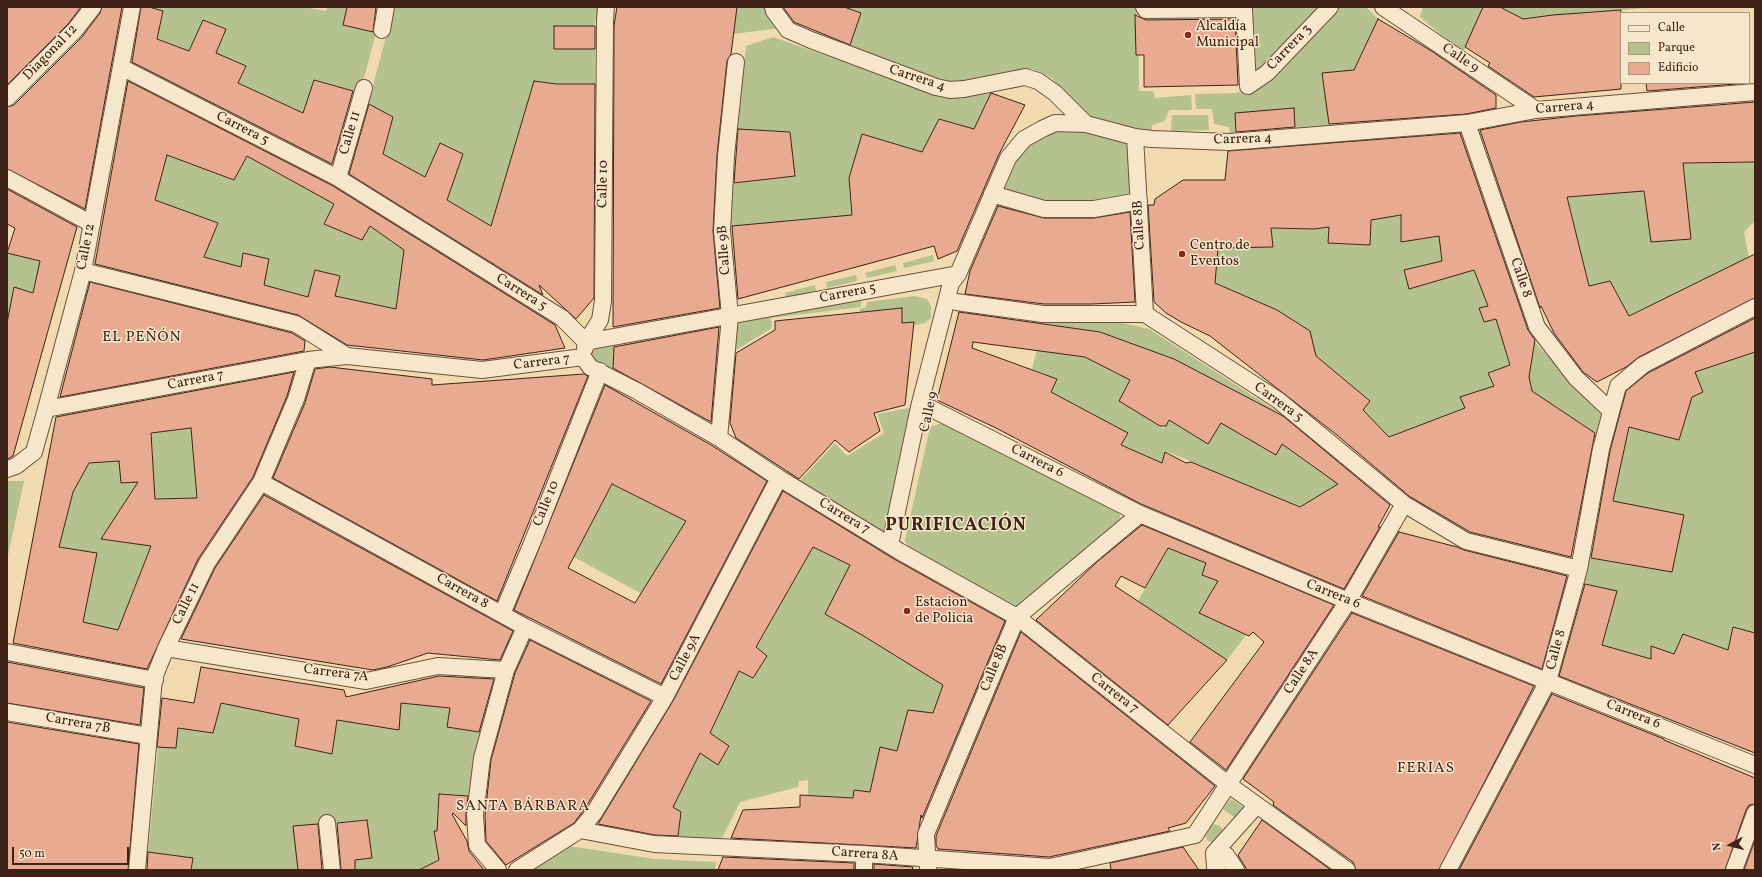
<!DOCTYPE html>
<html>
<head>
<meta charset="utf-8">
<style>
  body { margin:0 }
  #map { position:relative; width:1762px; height:877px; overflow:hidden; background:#f1daaf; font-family:Vollkorn,serif }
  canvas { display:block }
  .frame { position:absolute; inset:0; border:8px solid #3f2216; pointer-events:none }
  .legend { position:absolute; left:1620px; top:12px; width:130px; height:72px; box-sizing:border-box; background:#f6e7cb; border:1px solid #ad9883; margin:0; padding:5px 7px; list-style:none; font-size:12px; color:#3f2216 }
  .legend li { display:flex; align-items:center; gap:8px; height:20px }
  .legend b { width:20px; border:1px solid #ad9883 }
  .north { position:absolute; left:1710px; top:825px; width:40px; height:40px; -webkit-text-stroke:3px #f6e7cb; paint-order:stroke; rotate:263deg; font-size:11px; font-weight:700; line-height:16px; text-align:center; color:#3f2216 }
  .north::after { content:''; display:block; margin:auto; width:14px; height:18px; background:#3f2216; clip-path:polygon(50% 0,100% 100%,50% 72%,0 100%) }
  .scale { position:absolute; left:12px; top:847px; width:117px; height:18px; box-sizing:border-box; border:2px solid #3f2216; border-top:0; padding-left:5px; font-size:12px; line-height:14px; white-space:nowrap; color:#3f2216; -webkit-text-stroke:3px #f6e7cb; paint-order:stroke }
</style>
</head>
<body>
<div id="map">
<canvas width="1762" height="877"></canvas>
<div class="frame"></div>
<ul class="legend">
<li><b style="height:5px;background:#f6e7cb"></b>Calle</li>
<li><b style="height:11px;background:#b5c18f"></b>Parque</li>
<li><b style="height:11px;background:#e8ab92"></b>Edificio</li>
</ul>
<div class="north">N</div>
<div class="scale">50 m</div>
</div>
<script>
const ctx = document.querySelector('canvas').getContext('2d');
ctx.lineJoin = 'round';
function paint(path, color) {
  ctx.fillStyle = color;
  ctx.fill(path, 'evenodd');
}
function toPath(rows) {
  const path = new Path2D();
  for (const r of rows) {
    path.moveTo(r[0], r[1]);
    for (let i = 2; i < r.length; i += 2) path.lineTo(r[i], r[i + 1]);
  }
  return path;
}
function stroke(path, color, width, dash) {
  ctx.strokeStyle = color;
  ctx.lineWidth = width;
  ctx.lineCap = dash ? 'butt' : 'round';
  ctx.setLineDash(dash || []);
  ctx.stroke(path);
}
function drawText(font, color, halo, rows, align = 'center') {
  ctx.font = font + ' Vollkorn,serif';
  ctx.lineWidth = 3;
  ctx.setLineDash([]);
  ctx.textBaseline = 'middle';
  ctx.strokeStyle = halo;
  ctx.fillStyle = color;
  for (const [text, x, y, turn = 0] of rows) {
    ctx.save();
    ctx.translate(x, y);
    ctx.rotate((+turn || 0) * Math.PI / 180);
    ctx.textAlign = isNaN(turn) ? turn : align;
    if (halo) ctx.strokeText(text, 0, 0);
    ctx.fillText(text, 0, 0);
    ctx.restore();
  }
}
const green = toPath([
  [149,7,303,7,326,11,327,7,347,7,343,25,376,33,360,93,315,80,303,113,238,83,246,66,216,53,226,28,203,21,189,51,157,39,163,12],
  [394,7,599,7,594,26,554,26,554,49,595,49,595,84,556,84,534,82,491,226,447,200,463,154,440,143,425,177,383,154,393,117,368,104],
  [737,7,769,7,780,28,733,34],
  [844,7,1144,7,1144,15,1135,15,1136,55,1139,55,1139,91,1153,91,1155,98,1191,95,1192,110,1169,110,1165,121,1152,125,1151,134,1088,118,1052,78,1033,69,1023,69,963,83,939,82,885,63,850,45,861,13],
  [1247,7,1324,7,1250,79],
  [1334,7,1366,7,1378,19,1354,70,1322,73,1330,126,1295,128,1293,108,1235,113,1236,133,1230,134,1229,127,1214,124,1212,109,1196,109,1195,94,1236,93,1253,87],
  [1423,7,1483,7,1463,53,1420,17],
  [1500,7,1656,7,1523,19],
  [773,37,931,93,953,98,992,93,974,129,939,119,922,152,862,134,849,178,852,215,729,227,733,184,795,176,790,132,738,129,746,46],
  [1172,115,1208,115,1209,130,1171,131],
  [1049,131,1081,131,1128,142,1132,199,1044,205,999,192,1013,161,1029,143],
  [167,155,234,180,247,156,334,204,324,224,362,240,370,226,404,250,396,309,335,296,340,276,315,270,308,297,264,285,244,253,241,267,204,257,218,223,155,200],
  [1755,162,1755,221,1744,232,1749,258,1629,316,1610,281,1589,286,1567,197,1644,191,1651,242,1691,239,1683,163],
  [1401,215,1401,242,1439,236,1442,261,1404,270,1409,288,1474,270,1488,306,1479,308,1483,322,1496,319,1510,365,1488,373,1494,386,1465,408,1389,437,1363,410,1370,401,1316,356,1310,331,1277,310,1215,283,1218,248,1273,247,1271,228,1310,229,1329,227,1328,243,1370,245,1371,220],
  [7,253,40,261,33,293,14,288,7,322],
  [933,255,934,261,904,268,903,263],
  [895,265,897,271,867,278,865,273],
  [856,275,857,281,827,288,826,282],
  [815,285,816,291,786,298,785,293],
  [915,296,927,299,931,306,931,318,925,323,916,325,902,323,902,308,860,312,859,309,866,307,867,302],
  [861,299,861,307,771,318,772,328,736,350,736,352,728,351,732,319],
  [1104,319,1149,329,1295,423,1174,359,1100,332,1033,322],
  [1535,342,1603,417,1597,434,1532,391,1529,377],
  [614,346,613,371,592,364,592,350],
  [1037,350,1085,357,1130,380,1119,401,1164,429,1169,420,1208,443,1221,423,1282,444,1338,484,1300,507,1166,451,1162,463,1121,445,1128,433,1051,392,1057,379,1032,369],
  [1755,352,1755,633,1733,627,1728,650,1683,634,1674,654,1651,647,1651,659,1602,645,1617,591,1583,583,1589,558,1672,572,1684,515,1613,501,1629,427,1679,440,1692,397,1703,392,1695,372],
  [914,407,888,536,795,486,835,443,847,456,884,433,877,414],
  [942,423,1119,508,1121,524,1021,607,1010,605,910,553,905,540,930,427],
  [191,428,197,498,127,499,102,539,151,546,118,630,83,622,97,553,59,547,73,492,89,463,119,461,121,483,154,481,151,433],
  [7,481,24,481,7,560],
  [612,484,686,521,642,594,574,557],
  [813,547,850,565,859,633,943,685,933,713,908,710,897,751,870,792,854,790,853,798,808,795,808,780,799,781,798,787,740,802,720,842,678,840,681,812,663,800,682,788,700,753,718,764,729,746,710,733,739,671,753,678,767,656,756,647],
  [1168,548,1206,563,1202,575,1218,581,1199,613,1246,635,1227,660,1138,601],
  [221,703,299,719,295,746,332,754,337,720,399,730,401,703,450,708,447,727,480,732,469,797,439,794,437,820,449,830,434,831,439,860,419,870,355,870,355,860,372,858,367,820,294,826,295,841,321,838,322,844,296,847,297,862,324,859,324,865,298,867,298,870,191,870,193,858,148,852,158,747,176,748,178,728,213,733],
  [1231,799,1246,809,1238,820,1223,809],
  [1214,824,1220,826,1224,831,1214,843,1208,841,1205,835,1206,832,1211,825],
  [568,846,655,859,716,862,715,870,532,870]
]);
const building = toPath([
  [7,7,81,7,68,24,7,85,7,7],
  [102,7,122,7,85,209,7,169,7,107,14,105,82,37,100,13,102,7],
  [141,7,149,7,163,11,157,39,189,51,203,20,226,29,216,53,246,66,238,83,303,113,314,80,353,91,332,164,132,62,141,7],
  [347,7,376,7,373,32,343,25,347,7],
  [617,7,737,7,731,54,727,61,717,155,713,231,720,308,613,327,614,26,617,7],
  [783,7,844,7,861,13,850,45,794,22,783,7],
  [1483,7,1500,7,1523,19,1553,15,1621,10,1621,89,1534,97,1488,66,1490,63,1465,47,1483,7],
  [1135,15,1146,20,1235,19,1238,85,1144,87,1144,55,1136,55,1135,15],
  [1378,19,1430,50,1496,95,1496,108,1466,114,1329,124,1322,73,1354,70,1378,19],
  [554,26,595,26,595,49,554,49,554,26],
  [128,81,333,186,555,325,565,348,483,360,347,345,298,315,95,264,128,81],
  [167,155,234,180,247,156,334,204,324,224,362,240,370,226,404,250,396,309,335,296,340,276,315,270,308,297,264,285,269,259,243,253,241,267,204,257,218,223,155,200,167,155],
  [534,81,556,84,595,84,594,298,576,319,539,285,543,295,349,174,369,104,393,117,383,154,425,177,440,143,463,154,447,200,491,226,534,81],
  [1646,83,1749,83,1647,91,1646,83],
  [991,93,1025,105,999,154,957,251,938,259,934,246,738,299,732,226,852,215,849,178,862,134,922,152,939,119,974,129,991,93],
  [1755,102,1755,162,1683,163,1691,239,1651,242,1644,191,1567,197,1589,286,1610,281,1629,316,1755,254,1755,298,1639,357,1626,367,1597,382,1583,372,1554,333,1541,306,1540,308,1480,130,1521,122,1576,116,1755,102],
  [1294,108,1295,127,1236,132,1235,113,1294,108],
  [738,129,790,132,795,176,734,183,738,129],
  [1460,133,1528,330,1535,340,1529,377,1532,391,1595,433,1571,557,1470,532,1409,496,1337,435,1210,336,1181,322,1166,313,1154,302,1148,205,1154,205,1155,199,1183,180,1225,180,1228,151,1460,133],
  [1401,215,1401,242,1439,236,1442,261,1404,270,1409,289,1474,270,1488,306,1479,308,1484,322,1496,319,1510,365,1488,373,1494,386,1460,397,1465,408,1389,437,1363,410,1370,401,1316,356,1310,331,1277,310,1215,283,1218,248,1273,247,1271,228,1314,229,1329,227,1328,243,1370,245,1371,220,1401,215],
  [7,189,77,227,13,456,7,459,7,323,14,287,33,293,40,261,7,253,15,228,7,224,7,189],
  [998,206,1044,218,1094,218,1130,212,1135,302,1092,304,1044,304,965,294,970,271,998,206],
  [90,282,292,333,305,341,304,351,60,397,90,282],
  [902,308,902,323,914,322,905,405,874,413,880,431,849,452,835,440,799,479,736,438,730,423,736,353,775,330,775,321,902,308],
  [959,312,1100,332,1174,359,1283,416,1390,505,1378,527,1380,527,1344,589,1141,504,996,428,937,400,959,312],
  [973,342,1085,357,1130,380,1119,401,1160,426,1166,426,1169,420,1208,444,1221,423,1276,455,1282,444,1338,484,1300,507,1191,462,1186,463,1165,452,1162,463,1121,445,1128,433,1051,392,1057,379,972,348,973,342],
  [1755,318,1755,352,1695,372,1703,392,1692,397,1679,440,1629,427,1613,501,1684,515,1672,572,1591,558,1610,451,1626,391,1648,373,1755,318],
  [719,327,711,422,613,368,614,347,719,327],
  [330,367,432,379,432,385,584,374,588,376,497,601,273,478,305,403,315,369,330,367],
  [294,372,287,396,253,477,198,559,147,669,13,643,56,417,294,372],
  [191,428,197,498,155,499,151,433,191,428],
  [119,461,121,483,138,482,101,539,151,546,118,630,83,622,97,553,59,547,73,492,89,463,119,461],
  [605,385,711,445,767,481,661,684,514,610,605,385],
  [612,484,686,521,635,603,568,568,612,484],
  [783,491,894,559,1005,621,922,818,921,815,916,848,731,838,743,810,800,807,800,795,853,798,854,790,870,792,880,747,897,751,908,710,933,713,943,685,862,635,825,614,850,565,813,547,756,647,767,656,753,678,739,671,710,733,729,746,718,765,700,753,673,807,681,812,678,836,655,835,598,824,673,701,783,491],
  [264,495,513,631,500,660,428,653,387,667,373,670,181,639,215,568,264,495],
  [1142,525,1334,605,1226,770,1190,742,1264,642,1253,632,1249,636,1199,613,1218,581,1202,575,1206,563,1168,548,1145,588,1121,576,1115,586,1227,660,1168,725,1036,620,1098,561,1142,525],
  [1399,532,1457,547,1464,550,1567,576,1542,669,1362,596,1399,532],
  [1585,584,1617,591,1602,645,1651,659,1651,646,1674,654,1683,634,1728,650,1733,627,1755,633,1755,753,1559,676,1585,584],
  [1352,613,1534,686,1439,870,1356,870,1353,862,1273,805,1274,802,1243,779,1352,613],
  [1021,632,1215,786,1186,823,1168,828,1170,831,1049,857,938,849,936,845,936,836,1021,632],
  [530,640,651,701,586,807,574,823,506,865,486,841,485,815,491,760,515,673,530,640],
  [7,662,144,688,140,725,7,703,7,662],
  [201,667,344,690,346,697,439,676,494,679,479,732,447,727,450,708,401,703,399,730,337,720,332,754,295,746,299,719,221,703,213,733,178,728,176,748,157,747,162,698,194,703,201,667],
  [1552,694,1664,739,1664,740,1755,778,1755,804,1749,805,1746,810,1725,870,1459,870,1552,694],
  [7,722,139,744,128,870,7,870,7,722],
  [439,794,468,796,466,814,466,826,453,813,452,814,467,841,469,851,484,870,419,870,439,860,434,831,437,831,439,794],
  [367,820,372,858,355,860,355,870,341,870,337,823,367,820],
  [1262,820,1331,870,1247,870,1238,855,1262,820],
  [318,824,322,870,298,870,293,826,318,824],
  [1755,840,1755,870,1744,870,1755,840],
  [1183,847,1199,870,1111,870,1110,863,1183,847],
  [148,852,193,858,191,870,147,870,148,852],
  [723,857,854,863,854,870,718,870,723,857],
  [874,864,913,867,912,870,874,870,874,864]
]);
const minor = toPath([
  [773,7,774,11,788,30,811,40,936,87,950,90,964,89,1025,77,1038,81,1055,93,1086,124,1135,137,1152,139,1229,142,1267,139,1467,123,1536,110,1755,92],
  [1144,7,1146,10,1244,9,1248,86],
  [1383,7,1536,110],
  [382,30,386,7],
  [121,67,338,178,562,318,586,342,958,274],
  [1248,86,1267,73,1330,7],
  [7,98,75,30,93,7],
  [1467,123,1537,327,1576,378,1611,411],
  [1135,137,1145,314],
  [7,178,92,224],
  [338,178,364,88],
  [992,194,1044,209,1094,209,1139,201],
  [83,271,296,324,347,356],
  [956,302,1043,314,1145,314,1278,400,1404,504,1466,541,1579,569],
  [585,348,586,342,600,320,603,301,605,20,606,7],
  [919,407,930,408,1140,514,1348,601,1755,765],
  [46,409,308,360,347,356,482,370,583,357,590,367,637,391,719,438,779,478,899,551,1017,617,1229,785,1347,870],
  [719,438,730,316,722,231,726,156,736,62],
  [7,469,16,466,34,452,46,409,83,271,132,7],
  [261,482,525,627,665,697],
  [890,545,919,407,951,283,958,274,1008,158,1024,139,1042,129,1055,123,1086,124],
  [502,614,532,543,600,371],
  [166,648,366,681,438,666,506,670],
  [7,652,155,680],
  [7,712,148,736],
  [327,823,332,870],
  [580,830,654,844,864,854,1050,867,1195,835],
  [1195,835,1348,601,1404,504],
  [1214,853,1257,805],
  [1214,853,1226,855,1236,870],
  [1214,853,1215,867,1217,870],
  [137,870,154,678,166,648,207,563,261,482,296,399,308,360],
  [498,870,477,845,475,815,482,758,506,670,525,627],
  [517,870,580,830,594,813,665,697,779,478],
  [864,870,864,854],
  [928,870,926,834,1017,617,1140,514],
  [1448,870,1548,681,1579,569,1601,449,1618,386,1643,365,1755,307],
  [1734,870,1755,813]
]);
const markers = [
  [1188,35,4,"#8f2418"],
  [1182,254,4,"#8f2418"],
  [907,611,4,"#8f2418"]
];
const poiNames = [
  ["Alcaldía",1196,27],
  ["Municipal",1196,43],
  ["Centro de",1190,246],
  ["Eventos",1190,262],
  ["Estacion",915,603],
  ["de Policia",915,619]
];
const streetNames = [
  ["Carrera 3",1290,48,-46],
  ["Diagonal 12",51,53,-46],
  ["Calle 9",1460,59,34],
  ["Carrera 4",917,79,18],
  ["Carrera 4",1565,108,-5],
  ["Carrera 5",242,129,27],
  ["Calle 11",351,133,-74],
  ["Carrera 4",1243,140,-2],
  ["Calle 10",604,184,-89],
  ["Calle 8B",1140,225,-93],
  ["Calle 12",87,247,-79],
  ["Calle 9B",725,250,-94],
  ["Calle 8",1520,278,71],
  ["Carrera 5",521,293,32],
  ["Carrera 5",848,294,-11],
  ["Carrera 7",542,363,-7],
  ["Carrera 7",196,381,-11],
  ["Carrera 5",1278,403,36],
  ["Calle 9",930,412,-77],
  ["Carrera 6",1037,462,27],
  ["Calle 10",547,504,-68],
  ["Carrera 7",844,517,31],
  ["Carrera 8",462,592,29],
  ["Carrera 6",1333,595,22],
  ["Calle 11",187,604,-64],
  ["Calle 8",1557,650,-75],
  ["Calle 9A",686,658,-62],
  ["Calle 8B",995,668,-67],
  ["Calle 8A",1302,672,-57],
  ["Carrera 7A",336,674,7],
  ["Carrera 7",1114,694,38],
  ["Carrera 6",1633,715,22],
  ["Carrera 7B",78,724,10],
  ["Carrera 8A",865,855,4]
];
const neighbourhoodNames = [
  ["EL PEÑÓN",142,338],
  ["FERIAS",1426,769],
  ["SANTA BÁRBARA",523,807]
];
const districtNames = [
  ["PURIFICACIÓN",956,527]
];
paint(green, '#b5c18f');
paint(building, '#e8ab92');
stroke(building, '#3f2216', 1);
stroke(minor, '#6c503c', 18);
stroke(minor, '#f6e7cb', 16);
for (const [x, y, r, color] of markers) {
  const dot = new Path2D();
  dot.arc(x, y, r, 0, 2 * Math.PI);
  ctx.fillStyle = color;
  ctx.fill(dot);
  stroke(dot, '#f6e7cb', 1.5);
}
drawText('14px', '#3f2216', '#f6e7cb', poiNames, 'left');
drawText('14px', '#3f2216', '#f6e7cb', streetNames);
ctx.letterSpacing = '1px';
drawText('15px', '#3f2216', '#f6e7cb', neighbourhoodNames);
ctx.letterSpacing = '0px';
ctx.letterSpacing = '1px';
drawText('bold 18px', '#3f2216', '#f6e7cb', districtNames);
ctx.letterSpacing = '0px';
</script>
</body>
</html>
